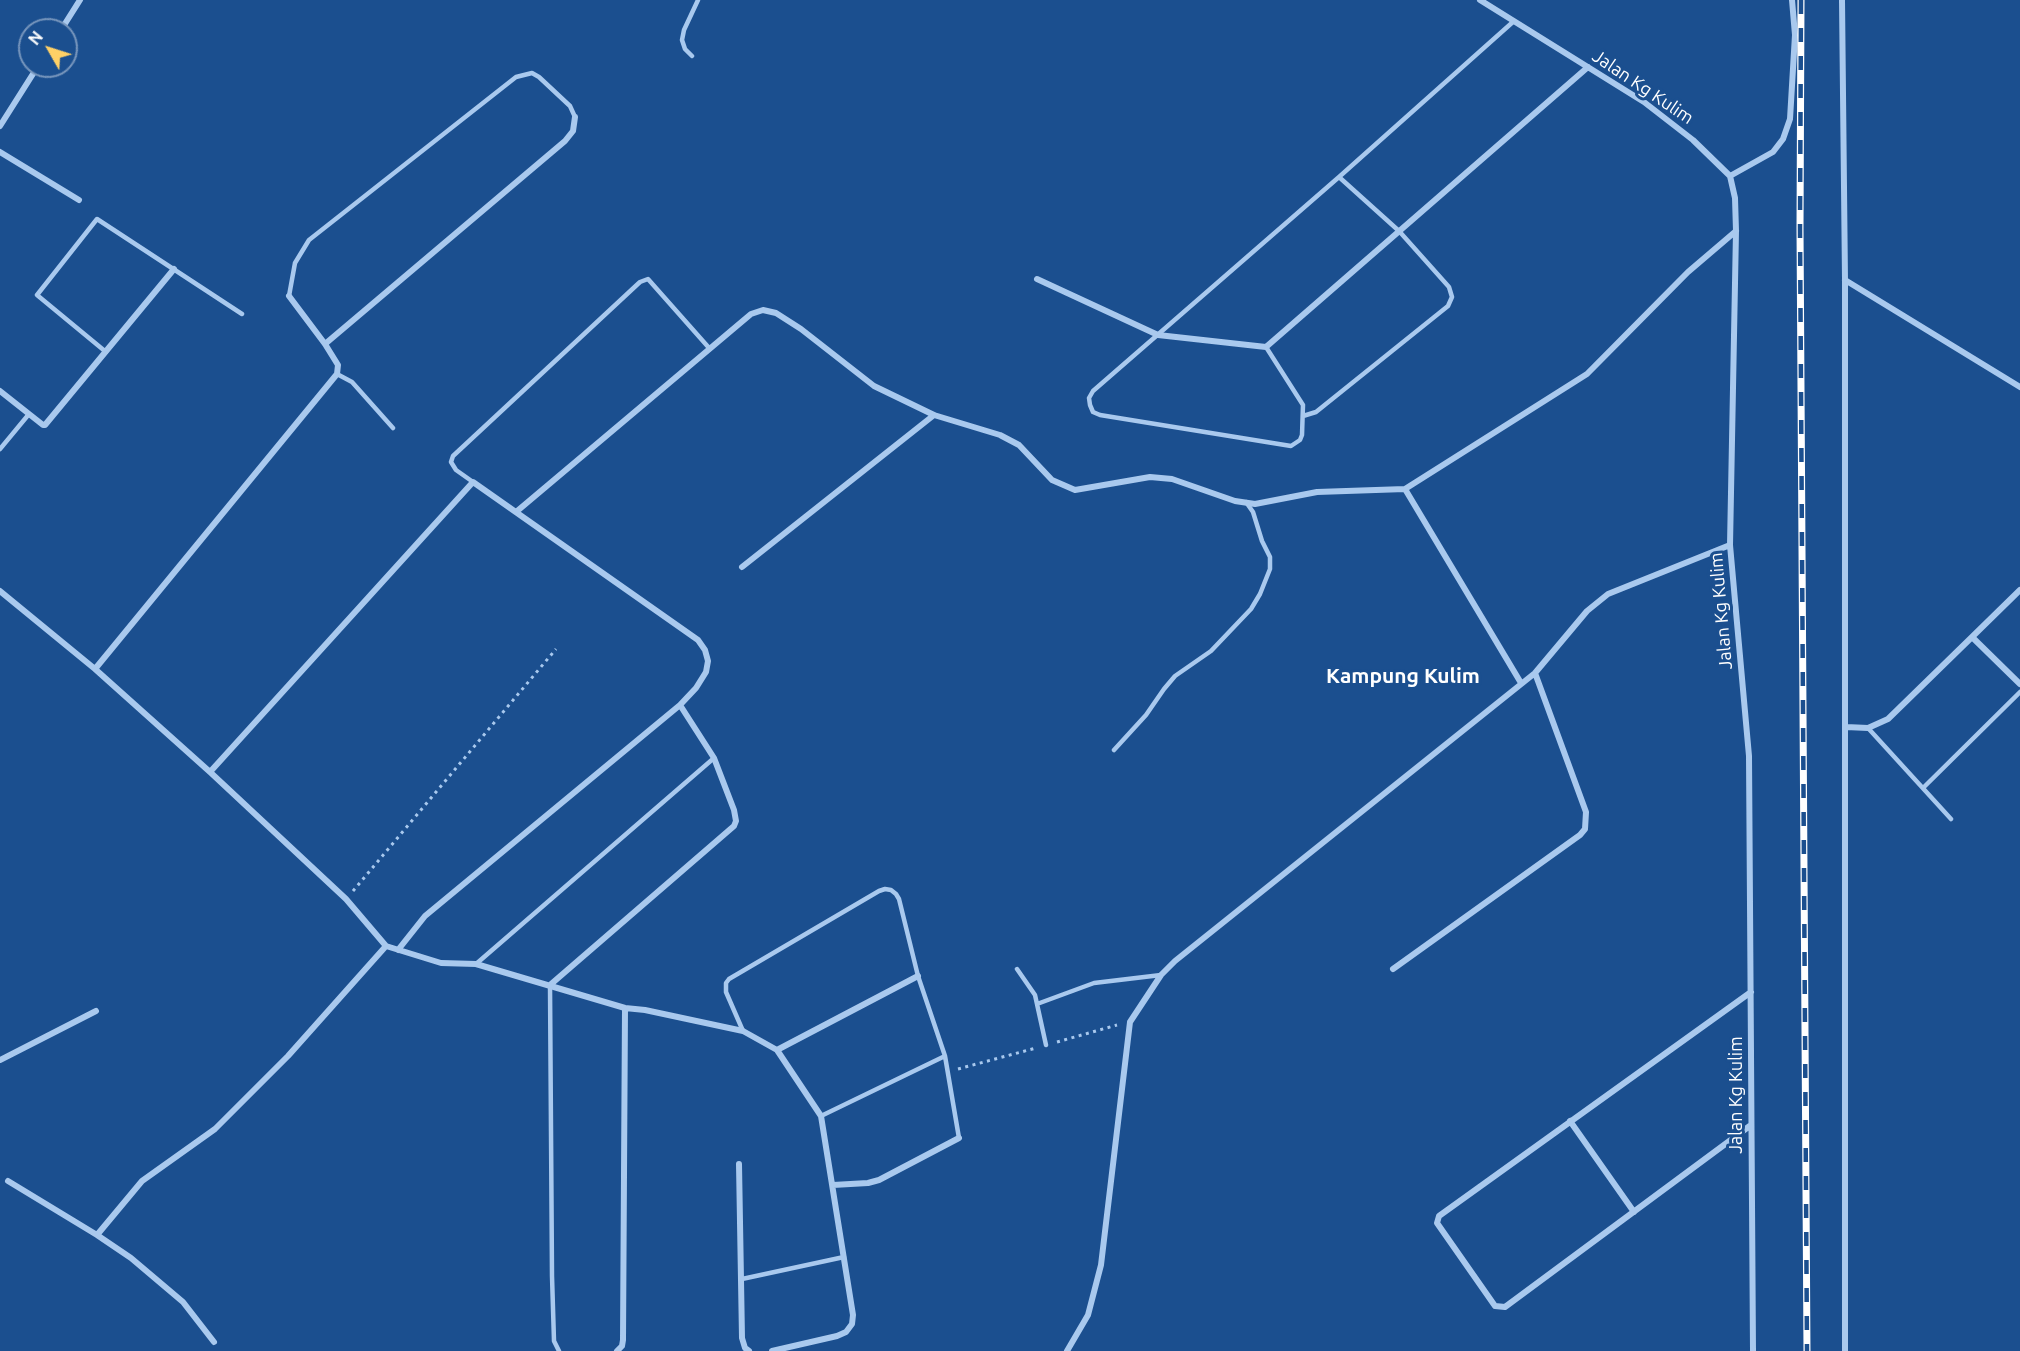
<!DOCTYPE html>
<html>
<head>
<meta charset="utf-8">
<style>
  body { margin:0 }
  #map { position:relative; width:2020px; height:1351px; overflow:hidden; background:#1b4f8f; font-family:Ubuntu,sans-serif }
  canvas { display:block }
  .north { position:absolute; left:18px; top:18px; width:60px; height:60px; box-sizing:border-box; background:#1b4f8f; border:2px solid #7695bc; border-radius:50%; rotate:309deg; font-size:16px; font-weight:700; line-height:24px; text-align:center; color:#fff }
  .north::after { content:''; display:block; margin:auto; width:21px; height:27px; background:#ffd166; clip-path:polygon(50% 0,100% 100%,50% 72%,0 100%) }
</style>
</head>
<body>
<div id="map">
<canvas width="2020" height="1351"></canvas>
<div class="north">N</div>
</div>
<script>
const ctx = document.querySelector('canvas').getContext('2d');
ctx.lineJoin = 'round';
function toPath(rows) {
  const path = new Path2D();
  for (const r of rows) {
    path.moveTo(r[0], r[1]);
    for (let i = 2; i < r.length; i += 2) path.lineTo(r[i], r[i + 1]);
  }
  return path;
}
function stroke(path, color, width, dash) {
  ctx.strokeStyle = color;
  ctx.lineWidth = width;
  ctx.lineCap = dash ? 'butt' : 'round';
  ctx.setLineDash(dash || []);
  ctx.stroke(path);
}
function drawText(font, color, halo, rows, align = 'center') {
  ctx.font = font + ' Ubuntu,sans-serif';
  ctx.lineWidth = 6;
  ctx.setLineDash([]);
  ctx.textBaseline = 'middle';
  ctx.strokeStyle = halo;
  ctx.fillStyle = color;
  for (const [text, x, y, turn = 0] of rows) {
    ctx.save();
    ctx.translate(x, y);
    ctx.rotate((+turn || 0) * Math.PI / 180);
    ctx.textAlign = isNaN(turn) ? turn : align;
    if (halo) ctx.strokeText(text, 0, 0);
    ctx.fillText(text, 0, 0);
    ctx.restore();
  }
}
const path = toPath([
  [353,891,556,649],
  [1057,1042,1117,1025],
  [958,1069,1036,1048]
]);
const lane = toPath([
  [692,56,685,49,682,40,684,30,698,0],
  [289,296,295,263,309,240,516,77,532,73,539,77,570,106,575,117],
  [1266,347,1303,405,1302,435,1300,440,1291,446,1100,415,1093,412,1090,405,1089,398,1093,391,1339,177,1514,21],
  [106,352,37,295,97,219,242,314],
  [337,374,352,382,393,428],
  [1303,416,1316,412,1448,306,1452,297,1449,287,1399,231,1339,177],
  [0,449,29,414],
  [473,482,456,470,451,462,453,456,640,282,648,279,710,349],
  [1868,728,1951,819],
  [1114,750,1146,715,1164,689,1175,676,1211,651,1251,609,1260,594,1270,569,1270,557,1262,541,1253,512,1246,502],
  [1923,788,2020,692],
  [476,964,714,758],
  [1017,969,1035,995,1046,1045],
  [550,985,552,1276,554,1341,559,1351],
  [1037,1004,1094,983,1161,975],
  [743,1031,726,992,726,983,729,979,879,891,885,889,891,890,896,894,899,899,918,976,945,1056,959,1138],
  [821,1116,945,1056],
  [742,1279,844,1257]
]);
const street = toPath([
  [1480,0,1644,102,1693,140,1730,176,1735,198,1736,231,1730,545,1749,756,1753,1351],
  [1842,0,1845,280,1845,1351],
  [61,30,80,0],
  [0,126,38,66],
  [0,152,79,200],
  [1730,176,1773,152,1783,139,1790,119,1795,35,1792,0],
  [1037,279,1158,335,1266,347,1588,67],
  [1845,280,2020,387],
  [325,344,565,141,573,131,575,117],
  [0,391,43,425,45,425,174,269],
  [1405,489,1521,683],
  [516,512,751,314,763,310,776,313,801,329,874,386,934,415,1000,435,1019,445,1052,480,1075,490,1150,477,1172,479,1235,501,1255,504,1317,492,1405,489,1587,374,1688,272,1736,231],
  [742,567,934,415],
  [0,591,95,669,210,772,346,899,386,946,441,963,476,964,625,1008,645,1010,743,1031,777,1050,821,1116,853,1315,852,1324,846,1332,837,1336,772,1351],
  [1972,637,2020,590],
  [95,669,337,374,338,365,325,344,289,296],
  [1846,727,1868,728,1888,719,1972,637,2020,684],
  [210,772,473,482,698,640,705,650,708,661,706,672,696,688,680,705],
  [398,950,425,916,680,705,714,758,734,810,736,821,734,826,550,985],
  [1393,969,1580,835,1585,829,1586,812,1535,673],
  [1751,992,1439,1216,1437,1223,1495,1306,1505,1307,1751,1125],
  [777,1050,918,976],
  [0,1060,96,1011],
  [1570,1121,1634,1212],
  [739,1164,742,1338,745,1348,749,1351],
  [8,1181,97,1235,131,1258,183,1302,214,1342],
  [833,1185,868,1183,879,1180,959,1138],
  [97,1235,142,1181,215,1129,288,1056,386,946],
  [617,1351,622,1346,623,1340,625,1008],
  [1067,1351,1088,1315,1101,1265,1130,1022,1161,975,1175,961,1535,673,1587,611,1608,594,1730,545]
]);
const rail = toPath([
  [1801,0,1800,228,1807,1351]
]);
const streetNames = [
  ["Jalan Kg Kulim",1643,87,34],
  ["Jalan Kg Kulim",1721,611,-95],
  ["Jalan Kg Kulim",1736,1095,-90]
];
const quarterNames = [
  ["Kampung Kulim",1403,676]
];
stroke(path, '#a9c9ee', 3, [3, 4.5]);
stroke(lane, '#a9c9ee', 4.5);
stroke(street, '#a9c9ee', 6);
stroke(rail, '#fff', 7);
stroke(rail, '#1b4f8f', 4.5, [14]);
drawText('18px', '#fff', '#1b4f8f', streetNames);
drawText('bold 21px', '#fff', '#1b4f8f', quarterNames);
</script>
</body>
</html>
